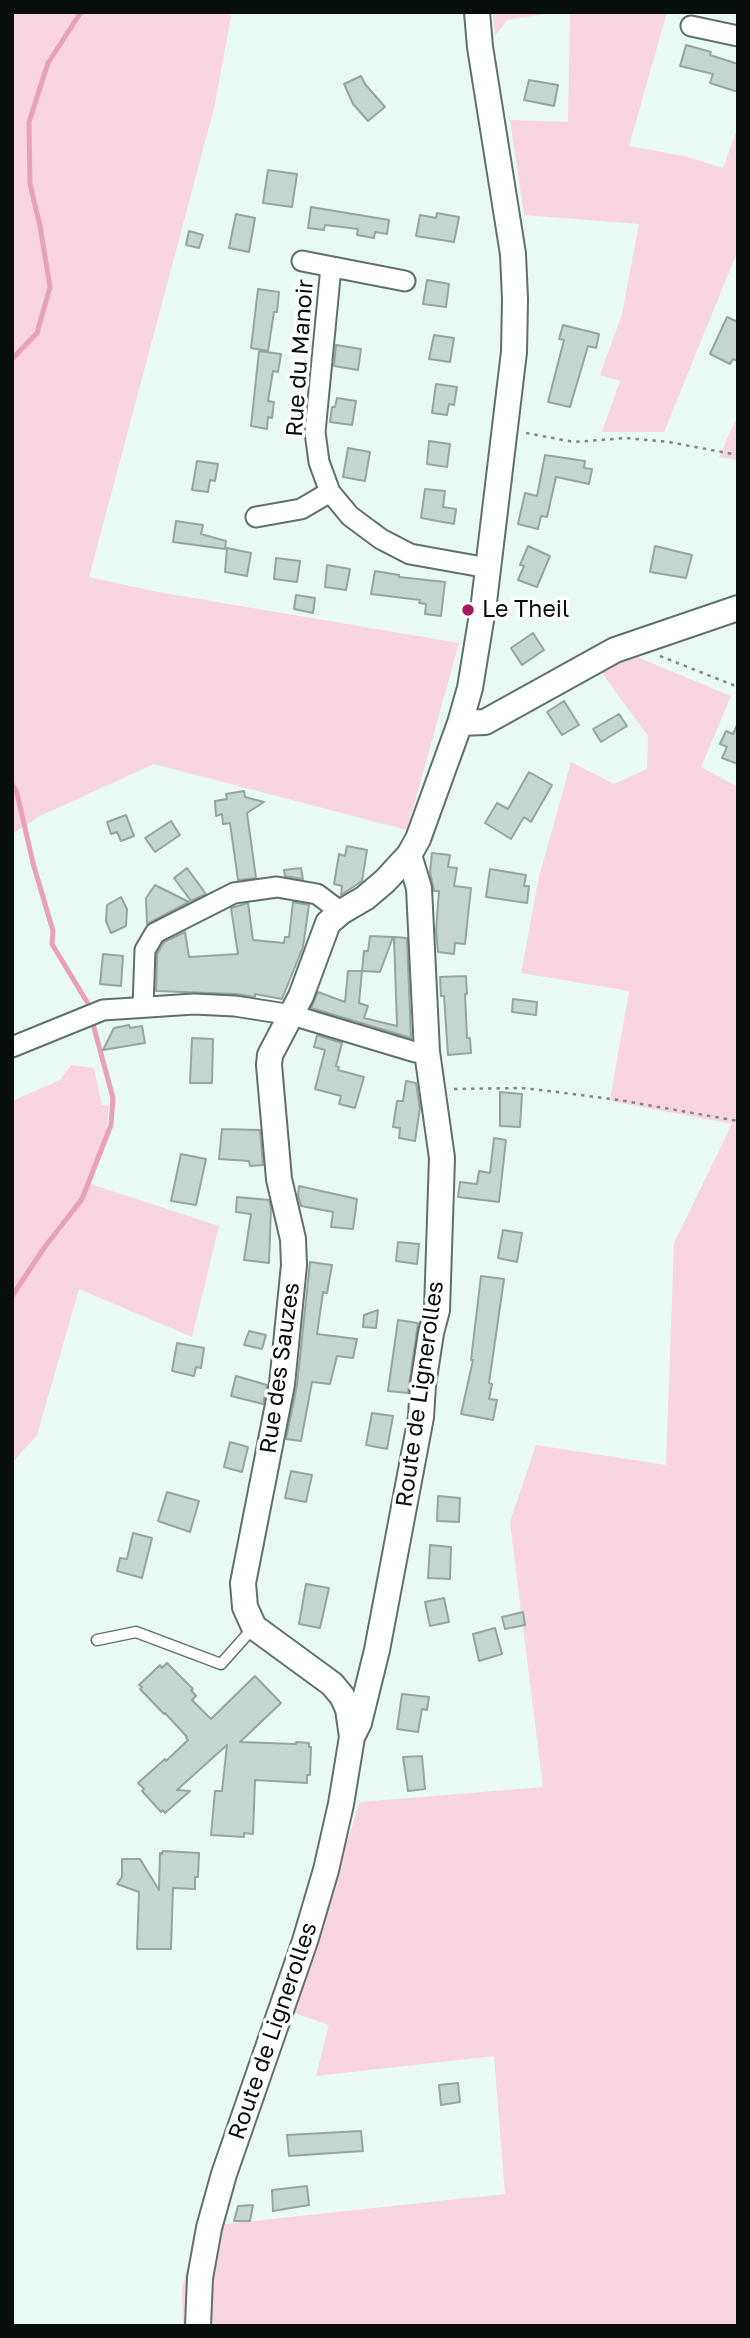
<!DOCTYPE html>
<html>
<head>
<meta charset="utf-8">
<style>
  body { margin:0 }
  #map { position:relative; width:750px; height:2338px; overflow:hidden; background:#e9faf4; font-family:"Golos Text",sans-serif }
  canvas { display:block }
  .frame { position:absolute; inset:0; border:14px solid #080e0c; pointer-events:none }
</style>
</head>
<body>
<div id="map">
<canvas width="750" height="2338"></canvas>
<div class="frame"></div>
</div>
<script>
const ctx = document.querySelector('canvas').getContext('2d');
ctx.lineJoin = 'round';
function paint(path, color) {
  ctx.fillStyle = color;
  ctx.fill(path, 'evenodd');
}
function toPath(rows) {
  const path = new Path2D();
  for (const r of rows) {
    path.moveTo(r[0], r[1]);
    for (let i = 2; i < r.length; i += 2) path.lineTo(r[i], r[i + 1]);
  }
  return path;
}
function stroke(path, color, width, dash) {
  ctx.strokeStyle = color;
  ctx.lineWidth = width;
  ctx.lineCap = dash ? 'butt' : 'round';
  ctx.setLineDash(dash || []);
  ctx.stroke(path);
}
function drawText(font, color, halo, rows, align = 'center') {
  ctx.font = font + ' "Golos Text",sans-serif';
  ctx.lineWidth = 7;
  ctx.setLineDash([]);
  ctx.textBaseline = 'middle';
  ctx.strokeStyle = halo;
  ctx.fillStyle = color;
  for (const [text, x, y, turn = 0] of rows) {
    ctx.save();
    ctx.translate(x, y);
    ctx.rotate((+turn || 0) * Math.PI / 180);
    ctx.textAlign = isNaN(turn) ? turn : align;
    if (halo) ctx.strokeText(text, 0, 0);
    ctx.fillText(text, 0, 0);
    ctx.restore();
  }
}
const green = toPath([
  [12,12,232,12,214,108,89,577,158,592,459,643,407,830,154,764,40,816,12,834],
  [493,12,557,12,507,20,495,36],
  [570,12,667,12,629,146,684,156,723,168,738,127,738,250,664,432,602,432,620,381,600,375,622,314,639,224,524,215,510,120,568,122],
  [738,415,738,460,719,457],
  [630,654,731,696,701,767,738,787,738,2326,183,2326,182,2289,197,2227,505,2194,494,2056,316,2076,329,2025,292,2012,360,1802,543,1787,510,1522,536,1445,666,1465,674,1243,732,1124,610,1101,629,991,521,973,539,877,571,762,614,784,647,769,648,736,599,669],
  [71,1065,94,1068,102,1105,109,1105,104,1150,87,1183,219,1226,192,1337,79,1289,37,1435,12,1463,12,1101,60,1080]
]);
const stream = toPath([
  [12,359,37,333,50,287,40,226,30,184,29,122,48,63,81,12],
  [12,784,17,793,33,863,53,931,52,944,87,1002],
  [12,1296,44,1248,82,1199,111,1125,113,1098,93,1024]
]);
const building = toPath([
  [686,45,711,52,710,55,738,64,738,92,710,83,713,74,680,66,686,45],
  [361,76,365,84,385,107,368,121,353,104,344,84,361,76],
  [529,80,558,85,554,106,524,100,529,80],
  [268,170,297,174,292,207,263,203,268,170],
  [311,207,389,220,387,234,375,232,374,238,357,235,358,229,325,225,324,230,308,228,311,207],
  [437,213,459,217,454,242,416,236,420,215,436,218,437,213],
  [236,214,255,218,249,252,229,248,236,214],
  [189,231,203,235,199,248,186,245,189,231],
  [427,280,449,284,446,307,423,304,427,280],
  [258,289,279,292,277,312,274,312,268,351,251,348,258,289],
  [727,317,738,322,738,361,733,359,730,364,710,354,727,317],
  [563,325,599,334,596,348,588,346,570,407,548,402,564,340,559,339,563,325],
  [434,335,454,338,450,362,429,359,434,335],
  [336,345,361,349,358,370,334,366,336,345],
  [259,351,281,354,278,372,273,371,268,401,274,402,272,418,268,417,267,429,251,426,259,351],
  [436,384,457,387,454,405,449,404,447,415,432,413,436,384],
  [337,398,356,401,352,425,330,422,332,407,335,407,337,398],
  [429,441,450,444,447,467,427,464,429,441],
  [348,448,370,452,365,481,343,477,348,448],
  [545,455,585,461,584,468,592,469,589,484,556,477,547,517,541,516,538,529,518,524,525,493,537,496,545,455],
  [197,461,218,464,215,481,210,480,208,492,192,490,197,461],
  [425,489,445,491,443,507,456,509,454,524,421,518,425,489],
  [176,521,203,525,201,534,226,541,225,549,173,542,176,521],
  [528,546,550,556,537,587,518,580,524,566,520,565,528,546],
  [655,546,692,555,686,578,650,572,655,546],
  [227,548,251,553,247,576,225,572,227,548],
  [276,558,300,561,297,582,274,579,276,558],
  [327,565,350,569,346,590,325,587,327,565],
  [375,571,399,575,399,577,445,582,441,616,425,614,426,604,419,603,420,600,371,594,375,571],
  [296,595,315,598,313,613,294,609,296,595],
  [533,633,544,650,522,665,511,648,533,633],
  [564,701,579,725,562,735,547,712,564,701],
  [619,714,627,726,601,742,593,729,619,714],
  [738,723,738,764,722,758,727,747,720,744,726,731,733,734,738,723],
  [529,772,552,785,531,822,524,817,511,839,485,823,497,803,508,809,529,772],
  [244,791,245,797,264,802,247,813,256,878,238,880,230,823,223,824,222,814,216,816,215,801,227,799,226,794,244,791],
  [126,815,134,836,121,841,117,832,111,834,107,822,126,815],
  [171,821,180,835,155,852,145,838,171,821],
  [347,846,367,850,362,881,341,895,342,886,334,884,339,854,345,856,347,846],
  [432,853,450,855,448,867,457,868,454,886,471,888,465,944,455,943,454,954,438,952,436,931,439,891,434,891,430,872,432,853],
  [187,868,206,894,191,901,174,878,187,868],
  [301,868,303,879,285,876,284,870,301,868],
  [490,869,526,875,524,886,529,886,527,903,486,897,490,869],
  [155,885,189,902,147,924,146,898,155,885],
  [121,897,127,909,126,926,111,933,106,921,107,905,121,897],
  [293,902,309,905,303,947,282,999,255,994,255,997,236,994,156,991,157,954,164,942,185,932,189,957,238,954,231,908,248,903,253,940,284,943,285,937,289,937,293,902],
  [370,936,393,937,380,972,362,971,364,951,368,951,370,936],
  [394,937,407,938,411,1038,311,1008,318,992,345,1002,348,971,362,971,359,1003,368,1006,364,1018,397,1026,394,937],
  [103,954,123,956,121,986,100,984,103,954],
  [466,976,467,994,465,994,467,1038,470,1038,471,1053,448,1055,444,996,441,996,440,977,466,976],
  [513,999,537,1002,536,1015,512,1012,513,999],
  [129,1025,130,1028,142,1026,145,1043,103,1050,114,1028,129,1025],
  [317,1035,342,1043,336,1066,339,1067,338,1070,364,1077,355,1108,339,1104,341,1096,315,1089,325,1050,314,1047,317,1035],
  [192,1038,213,1039,212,1083,190,1083,192,1038],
  [406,1081,416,1083,420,1108,415,1141,399,1138,400,1128,393,1127,397,1101,403,1101,406,1081],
  [500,1092,522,1094,520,1127,500,1126,500,1092],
  [222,1129,260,1130,263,1165,250,1166,249,1161,219,1159,222,1129],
  [494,1138,506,1140,499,1202,458,1197,460,1182,477,1184,479,1171,490,1173,494,1138],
  [181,1154,206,1159,196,1205,171,1201,181,1154],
  [299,1186,357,1199,353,1229,331,1227,333,1212,301,1206,298,1195,299,1186],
  [237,1197,269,1200,271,1208,269,1263,244,1260,251,1214,236,1212,237,1197],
  [503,1230,522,1233,517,1262,498,1258,503,1230],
  [398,1242,419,1244,417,1264,396,1261,398,1242],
  [310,1262,332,1265,327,1293,323,1292,317,1334,357,1339,353,1358,337,1356,330,1384,312,1382,301,1441,286,1439,297,1385,310,1262],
  [481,1276,504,1279,489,1383,492,1384,489,1399,497,1400,493,1420,461,1414,473,1360,471,1360,481,1276],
  [378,1310,376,1328,363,1327,364,1315,378,1310],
  [398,1320,418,1323,408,1393,388,1391,398,1320],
  [249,1331,266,1335,262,1349,244,1345,249,1331],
  [177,1343,204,1348,201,1368,196,1367,194,1376,172,1371,177,1343],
  [236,1376,267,1385,263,1404,231,1396,236,1376],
  [372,1413,393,1416,387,1449,366,1445,372,1413],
  [230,1442,248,1447,242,1472,224,1467,230,1442],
  [291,1471,312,1475,306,1502,285,1498,291,1471],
  [167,1492,199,1501,190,1532,158,1521,167,1492],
  [438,1496,460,1498,459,1522,437,1521,438,1496],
  [133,1533,152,1538,142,1578,117,1571,120,1558,127,1559,133,1533],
  [430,1545,451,1547,450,1579,428,1578,430,1545],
  [306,1584,329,1588,320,1628,299,1624,306,1584],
  [444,1598,449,1622,430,1626,425,1602,444,1598],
  [523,1612,525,1625,505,1629,502,1617,523,1612],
  [495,1628,502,1654,479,1661,473,1634,495,1628],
  [167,1663,193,1689,191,1690,196,1696,192,1700,211,1719,255,1676,281,1703,240,1742,296,1744,296,1742,309,1743,309,1747,311,1747,310,1775,307,1775,307,1783,255,1780,253,1834,244,1833,244,1837,211,1835,215,1791,222,1791,227,1745,177,1790,190,1791,165,1813,163,1810,161,1812,142,1791,144,1789,138,1783,165,1759,166,1761,188,1740,186,1738,187,1737,165,1713,164,1714,140,1689,142,1687,139,1685,160,1665,162,1668,167,1663],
  [402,1694,429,1697,427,1710,422,1709,418,1732,397,1729,402,1694],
  [422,1756,425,1789,408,1791,403,1757,422,1756],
  [163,1851,199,1853,198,1877,195,1877,195,1889,173,1888,171,1949,137,1949,139,1892,117,1884,122,1877,122,1859,140,1859,159,1890,160,1853,162,1854,163,1851],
  [458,2083,460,2102,441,2105,439,2085,458,2083],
  [361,2131,363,2151,289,2156,287,2135,361,2131],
  [307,2186,309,2205,273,2211,272,2190,307,2186],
  [253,2205,250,2221,234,2221,238,2206,253,2205]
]);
const path = toPath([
  [526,433,574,442,626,438,669,442,738,455],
  [660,656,738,687],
  [454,1089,522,1088,557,1092,619,1100,738,1121]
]);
const service = toPath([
  [97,1640,136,1632,221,1664,254,1627]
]);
const minor = toPath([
  [691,26,738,36],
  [302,261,405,281],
  [331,267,315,432,319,462,330,492,350,516,381,539,410,554,488,568],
  [256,517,301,509,330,492],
  [143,1007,145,950,155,933,234,893,277,887,317,894,341,912],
  [12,1047,103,1010,194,1004,235,1006,292,1015,415,1052,427,1052]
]);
const tertiary = toPath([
  [460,723,485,722,615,650,738,608],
  [352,1737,348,1709,342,1696,332,1684,254,1627,245,1607,243,1583,282,1384,294,1265,293,1239,279,1179,269,1065,270,1055,301,996,328,923,341,912,365,898,385,881,409,855,418,839,460,723,470,688,484,602,514,352,515,299,513,254,480,47,477,12],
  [198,2326,200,2278,209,2228,224,2174,305,1941,326,1870,341,1804,352,1737,359,1723,377,1650,421,1417,423,1385,431,1333,437,1310,442,1158,427,1052,419,888,409,855]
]);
const markers = [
  [468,610,7,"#a51a5f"]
];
const streetNames = [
  ["Rue du Manoir",300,358,-86],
  ["Rue des Sauzes",280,1368,-82],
  ["Route de Lignerolles",420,1394,-82],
  ["Route de Lignerolles",273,2031,-71]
];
const poiNames = [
  ["Le Theil",482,610]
];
paint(green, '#f8d5e0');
stroke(stream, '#e7a2ba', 5);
paint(building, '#c5d6d0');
stroke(building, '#95a6a0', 2);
stroke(service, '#60706a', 13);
stroke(minor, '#60706a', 23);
stroke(tertiary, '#60706a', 28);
stroke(path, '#7d8985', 2.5, [3.5, 5]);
stroke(service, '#fff', 10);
stroke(minor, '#fff', 19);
stroke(tertiary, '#fff', 24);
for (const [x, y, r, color] of markers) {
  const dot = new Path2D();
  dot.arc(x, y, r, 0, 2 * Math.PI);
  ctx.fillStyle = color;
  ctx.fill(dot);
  stroke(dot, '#fff', 2.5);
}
drawText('23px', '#080e0c', '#fff', streetNames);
drawText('23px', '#080e0c', '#fff', poiNames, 'left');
</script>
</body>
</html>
